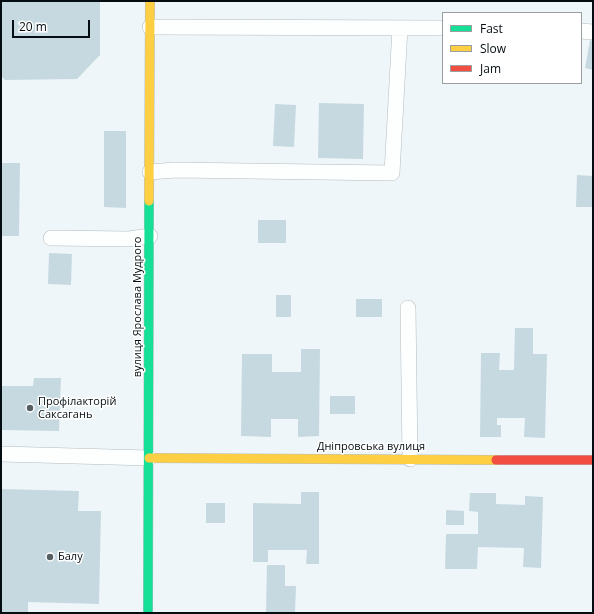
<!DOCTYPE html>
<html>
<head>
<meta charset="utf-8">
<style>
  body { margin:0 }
  #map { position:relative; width:594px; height:614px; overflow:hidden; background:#eff6f9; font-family:"Open Sans",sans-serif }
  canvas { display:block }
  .frame { position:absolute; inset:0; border:2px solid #040e12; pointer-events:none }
  .legend { position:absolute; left:442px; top:12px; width:140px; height:72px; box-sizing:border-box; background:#fff; border:1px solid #9b9fa0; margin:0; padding:5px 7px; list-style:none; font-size:12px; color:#040e12 }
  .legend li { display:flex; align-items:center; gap:8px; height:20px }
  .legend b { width:20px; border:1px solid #9b9fa0 }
  .scale { position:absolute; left:12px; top:20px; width:78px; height:18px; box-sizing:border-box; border:2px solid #040e12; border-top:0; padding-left:5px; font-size:12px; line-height:14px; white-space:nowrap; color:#040e12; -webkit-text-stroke:3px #fff; paint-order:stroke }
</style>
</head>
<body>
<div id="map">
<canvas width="594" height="614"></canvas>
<div class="frame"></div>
<ul class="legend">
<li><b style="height:5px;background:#16e098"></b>Fast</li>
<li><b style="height:5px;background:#ffcf43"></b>Slow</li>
<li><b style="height:5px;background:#f24e42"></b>Jam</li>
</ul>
<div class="scale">20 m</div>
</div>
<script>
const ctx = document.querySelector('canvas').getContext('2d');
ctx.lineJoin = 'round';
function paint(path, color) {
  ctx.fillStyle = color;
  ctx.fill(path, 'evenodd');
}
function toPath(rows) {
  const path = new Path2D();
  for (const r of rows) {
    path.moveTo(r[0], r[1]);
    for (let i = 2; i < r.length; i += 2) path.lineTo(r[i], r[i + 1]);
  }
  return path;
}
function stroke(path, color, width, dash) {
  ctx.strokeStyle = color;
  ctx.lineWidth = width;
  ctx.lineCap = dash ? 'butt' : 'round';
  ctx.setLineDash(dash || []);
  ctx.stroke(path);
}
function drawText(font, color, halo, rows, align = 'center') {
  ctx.font = font + ' "Open Sans",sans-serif';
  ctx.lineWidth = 3;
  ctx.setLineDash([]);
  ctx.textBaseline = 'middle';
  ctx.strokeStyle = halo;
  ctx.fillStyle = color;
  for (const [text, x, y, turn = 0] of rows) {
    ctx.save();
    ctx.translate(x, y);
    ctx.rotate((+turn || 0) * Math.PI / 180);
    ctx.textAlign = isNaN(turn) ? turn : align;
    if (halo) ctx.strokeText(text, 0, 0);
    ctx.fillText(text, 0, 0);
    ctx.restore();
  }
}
const building = toPath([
  [1,1,100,1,100,55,77,79,5,80,1,76],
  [590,40,593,41,593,70,585,68],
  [319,103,364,104,363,159,318,158],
  [275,104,296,105,294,147,273,146],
  [104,131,126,131,126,208,104,207],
  [1,163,20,163,19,236,1,236],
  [577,175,593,176,593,207,576,207],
  [258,220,286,220,286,243,258,243],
  [49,253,72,254,71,285,48,284],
  [276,295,291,295,291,317,276,317],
  [356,299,382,299,382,317,356,317],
  [515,328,533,328,533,354,547,354,545,438,524,437,525,418,497,418,497,425,501,425,501,437,480,437,481,353,500,353,499,370,514,370],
  [301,349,320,349,319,436,298,437,298,419,271,419,271,437,241,436,242,354,272,354,272,372,301,372],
  [34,378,61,378,59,431,1,430,1,386,33,386],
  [330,396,355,396,355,414,330,414],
  [1,489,79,491,78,511,101,511,99,604,28,602,28,613,1,613],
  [301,492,319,492,319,564,306,564,307,550,268,550,268,562,253,562,253,503,301,504],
  [470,493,496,493,496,504,525,505,525,496,543,497,541,568,523,567,524,548,478,547,477,569,445,569,446,534,478,534,478,512,469,511],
  [206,503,225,503,225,523,206,523],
  [446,510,464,511,464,525,446,525],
  [267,565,285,565,285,586,296,586,295,613,266,613]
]);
const lane = toPath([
  [150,27,443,28],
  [581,31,593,32],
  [150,172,175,170,392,173,400,28],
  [51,238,129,239,150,236],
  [408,308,410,459],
  [1,454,149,458]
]);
const fast = toPath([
  [148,613,149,201]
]);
const slow = toPath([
  [149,201,150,1],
  [149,458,496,460]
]);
const jam = toPath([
  [496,460,593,460]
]);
const markers = [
  [30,408,4,"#565f63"],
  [50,557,4,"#565f63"]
];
const streetNames = [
  ["вулиця Ярослава Мудрого",138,307,-90],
  ["Дніпровська вулиця",371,447]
];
const poiNames = [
  ["Профілакторій",38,402],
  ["Саксагань",38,415],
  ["Балу",58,557]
];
paint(building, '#c6d9e1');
stroke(lane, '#b3bcbf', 16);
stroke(fast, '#b3bcbf', 10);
stroke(slow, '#b3bcbf', 10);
stroke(jam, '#b3bcbf', 10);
stroke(lane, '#fdfefe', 15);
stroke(fast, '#16e098', 9);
stroke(slow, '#ffcf43', 9);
stroke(jam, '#f24e42', 9);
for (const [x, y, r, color] of markers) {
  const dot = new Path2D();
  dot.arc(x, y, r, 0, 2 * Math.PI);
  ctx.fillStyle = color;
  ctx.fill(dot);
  stroke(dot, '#fff', 1.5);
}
drawText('11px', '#040e12', '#fff', streetNames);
drawText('11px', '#040e12', '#fff', poiNames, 'left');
</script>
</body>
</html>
